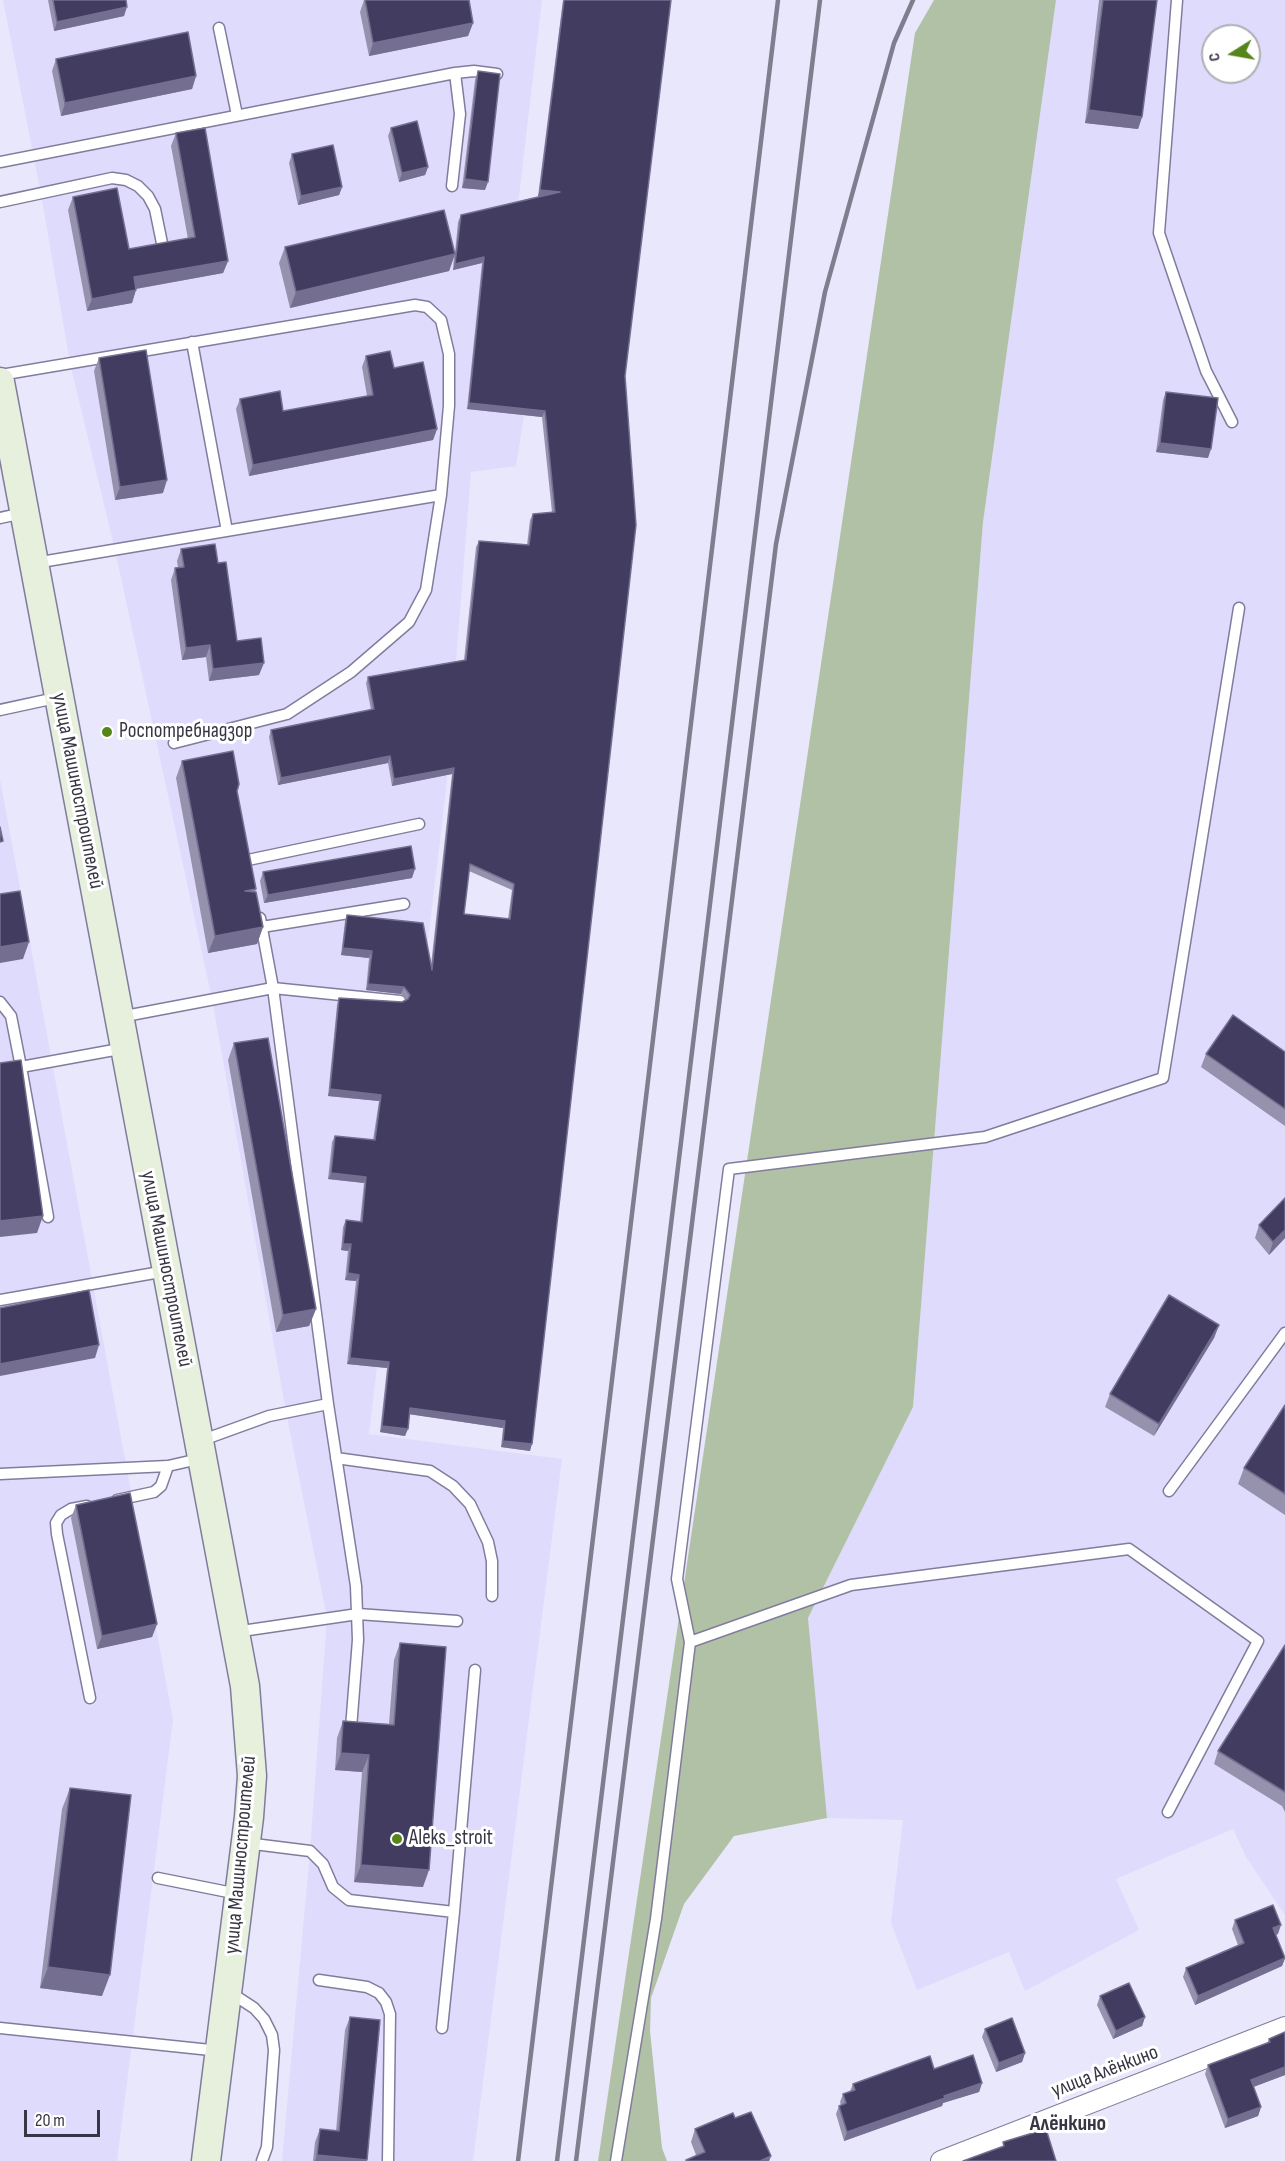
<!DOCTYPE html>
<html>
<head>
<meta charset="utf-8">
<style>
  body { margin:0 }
  #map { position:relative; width:1285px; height:2161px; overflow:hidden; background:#e9e7fc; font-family:"Sofia Sans Condensed",sans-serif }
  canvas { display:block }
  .north { position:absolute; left:1201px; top:24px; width:60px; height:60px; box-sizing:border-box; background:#fff; border:2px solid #afafb4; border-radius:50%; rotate:259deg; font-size:16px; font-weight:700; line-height:24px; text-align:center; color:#383644 }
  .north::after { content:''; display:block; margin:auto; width:21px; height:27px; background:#568619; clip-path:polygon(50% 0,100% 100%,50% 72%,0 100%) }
  .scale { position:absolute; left:24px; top:2110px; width:76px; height:27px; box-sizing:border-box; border:3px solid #383644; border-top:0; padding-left:8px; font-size:18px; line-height:21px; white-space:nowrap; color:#383644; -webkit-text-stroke:4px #fff; paint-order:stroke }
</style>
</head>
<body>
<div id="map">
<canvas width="1285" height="2161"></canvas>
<div class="north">С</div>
<div class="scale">20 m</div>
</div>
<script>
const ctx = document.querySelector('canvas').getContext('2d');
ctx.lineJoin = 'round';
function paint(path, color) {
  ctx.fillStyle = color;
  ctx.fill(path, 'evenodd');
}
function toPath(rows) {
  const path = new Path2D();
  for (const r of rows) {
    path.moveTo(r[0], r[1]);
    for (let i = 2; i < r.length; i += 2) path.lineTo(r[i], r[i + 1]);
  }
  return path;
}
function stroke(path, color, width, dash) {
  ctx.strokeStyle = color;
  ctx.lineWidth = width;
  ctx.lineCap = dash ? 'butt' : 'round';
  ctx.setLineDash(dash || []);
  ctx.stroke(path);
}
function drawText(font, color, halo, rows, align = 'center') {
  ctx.font = font + ' "Sofia Sans Condensed",sans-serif';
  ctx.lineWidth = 6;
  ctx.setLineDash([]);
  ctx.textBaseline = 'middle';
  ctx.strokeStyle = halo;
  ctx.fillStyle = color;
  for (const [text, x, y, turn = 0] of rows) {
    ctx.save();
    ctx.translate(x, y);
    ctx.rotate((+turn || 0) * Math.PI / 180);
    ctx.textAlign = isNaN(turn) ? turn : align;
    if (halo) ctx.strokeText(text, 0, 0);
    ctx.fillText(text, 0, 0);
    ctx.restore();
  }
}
const built = toPath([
  [3,0,542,0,515,231,543,297,516,466,471,472,446,790,369,1434,562,1459,473,2161,282,2161,310,1851,327,1618,286,1412,212,999,115,550,70,363,41,194],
  [1056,0,1285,0,1285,1915,1246,1857,1233,1829,1116,1879,1139,1930,1025,1991,1009,1952,917,1990,891,1923,903,1820,827,1818,808,1618,913,1407,983,522],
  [1213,36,1249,36,1249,72,1213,72],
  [0,779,173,1720,117,2161,0,2161]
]);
const green = toPath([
  [934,0,1056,0,983,522,913,1407,808,1618,827,1818,734,1836,684,1904,651,1998,650,2031,662,2148,667,2161,598,2161,915,33]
]);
const lane = toPath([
  [1177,0,1159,233,1206,371,1232,422],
  [219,28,237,115],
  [0,162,455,73,474,71,497,74],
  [452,186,460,114,455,73],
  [0,202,112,178,126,180,138,186,148,196,155,209,163,248],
  [192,342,227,531],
  [0,375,415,305,427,307,441,320,449,354,449,406,441,495],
  [0,518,23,513],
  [35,563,441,495,426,590,409,622,351,672,287,714,174,743],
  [0,710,60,697],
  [248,860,419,824],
  [260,918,273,988,328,1404,356,1586,358,1640,351,1728],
  [262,927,404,904],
  [0,1002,11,1016,21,1067],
  [120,1017,273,988,400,1001],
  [48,1217,21,1067,125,1048],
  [0,1300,166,1271],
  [200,1441,269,1416,328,1404],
  [336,1458,430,1471,453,1486,470,1504,488,1542,492,1561,492,1596],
  [0,1474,168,1466,203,1458],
  [1169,1491,1285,1333],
  [117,1500,154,1492,161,1486,168,1466],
  [87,1506,71,1509,61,1515,56,1523,57,1534,90,1698],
  [235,1632,358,1614,457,1621],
  [690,1642,677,1579,729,1169,985,1137,1163,1078,1239,608],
  [246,1843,310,1851,323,1864,333,1887,349,1900,454,1912],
  [158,1878,238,1894],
  [319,1980,367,1987,379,1993,386,2002,390,2014,388,2161],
  [228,1991,254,2008,264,2019,272,2035,274,2050,267,2147,262,2161],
  [0,2028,220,2051],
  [442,2028,454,1912,475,1670],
  [616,2161,656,1919,690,1642,851,1585,1129,1549,1258,1641,1168,1812]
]);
const street = toPath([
  [941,2161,1285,2027]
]);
const secondary = toPath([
  [0,382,245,1686,252,1776,249,1817,206,2161]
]);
const rail = toPath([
  [518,2161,778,0],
  [557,2161,820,0],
  [576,2161,776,544,825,292,894,43,913,0]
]);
const wall = toPath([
  [48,0,126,0,124,16,54,31],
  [364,0,469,0,473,23,468,36,369,56,360,12],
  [563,0,671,0,625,376,530,1451,501,1447,503,1428,409,1414,405,1436,380,1432,387,1368,347,1364,356,1281,345,1280,348,1251,341,1250,343,1227,346,1220,360,1222,364,1183,328,1179,332,1142,335,1136,373,1140,379,1101,328,1096,337,1005,339,998,402,1002,407,1000,401,994,366,990,369,958,341,955,345,921,347,915,431,965,452,774,392,786,388,763,278,785,269,737,271,730,371,710,366,683,368,677,464,660,476,547,479,541,527,545,530,520,533,514,552,512,542,417,467,409,482,263,453,270,454,256,449,271,290,308,279,263,285,247,455,253,458,222,461,215,540,196,538,196],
  [469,871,512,890,508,919,464,914],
  [1099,0,1157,0,1142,117,1138,129,1085,123],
  [56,59,196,76,192,89,61,116,52,71],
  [478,71,485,190,462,188,475,80],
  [391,128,428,167,425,175,399,182,388,136],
  [176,133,228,261,223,273,136,289,132,303,87,311,68,210,73,197,129,249,188,239,171,146],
  [292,154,342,187,339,195,298,205,289,163],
  [366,356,394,368,437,429,433,440,249,476,236,409,240,399,283,411,367,396,362,367],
  [99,358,163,493,115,500,94,371],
  [1166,392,1208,458,1156,452,1163,400],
  [181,549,218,563,237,641,259,675,209,681,206,657,182,660,171,580,175,568,178,568,177,561],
  [182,761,237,791,256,889,255,892,263,927,257,944,208,953,176,778],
  [263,872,412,878,264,903,260,881],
  [234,1043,316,1309,309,1326,276,1332,228,1060],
  [1285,1052,1285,1126,1201,1067,1206,1054],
  [1285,1198,1285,1238,1269,1255,1255,1238,1259,1225],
  [1219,1325,1214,1338,1154,1436,1105,1407,1110,1394],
  [1285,1405,1285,1515,1238,1484,1244,1468],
  [76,1505,157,1624,152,1637,97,1649,71,1518],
  [400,1643,423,1887,354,1882,362,1772,335,1770,337,1738,343,1721,389,1724,394,1660],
  [1285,1645,1285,1812,1282,1806,1214,1764,1218,1751],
  [70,1788,102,1996,40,1988,62,1809],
  [1235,1920,1278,1934,1275,1935,1285,1958,1282,1966,1195,2005,1183,1977,1186,1968,1238,1945,1232,1929],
  [1100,1996,1145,2017,1142,2026,1113,2039,1097,2005],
  [350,2017,380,2020,366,2161,313,2161,315,2142,320,2129,336,2131,345,2030],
  [985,2029,1025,2053,1022,2062,996,2072,982,2037],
  [1285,2032,1285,2075,1253,2087,1261,2107,1258,2116,1225,2128,1205,2074,1208,2065,1267,2044,1269,2039],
  [934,2069,982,2083,979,2092,943,2103,942,2106,844,2141,836,2114,839,2106,841,2105,840,2102,843,2094,850,2091,853,2084],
  [735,2118,771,2156,769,2161,686,2161,696,2155,691,2142,695,2129]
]);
const shadedWall = toPath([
  [127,7,124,16,54,31,57,22],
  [473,23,468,36,369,56,373,43],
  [196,76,192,89,61,116,65,103],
  [1089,110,1142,117,1138,129,1085,123],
  [428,167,425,175,399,182,402,173],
  [465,179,488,182,485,190,462,188],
  [342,187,339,195,298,205,301,196],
  [540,190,560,192,557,198,538,196],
  [455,254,449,271,290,308,296,292],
  [484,257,482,263,453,270,455,264],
  [228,261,223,273,129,290,134,277],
  [136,290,132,303,87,311,92,299],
  [469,403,545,411,542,417,467,409],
  [437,429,433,440,249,476,253,465],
  [1160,443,1211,449,1208,458,1156,452],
  [167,480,163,493,115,500,120,487],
  [210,645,206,657,182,660,186,648],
  [264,663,259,675,209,681,213,669],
  [390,756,388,763,278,785,281,778],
  [454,768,452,774,392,786,394,779],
  [415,869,412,878,264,903,268,895],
  [263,927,257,944,208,953,215,936],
  [29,942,23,959,0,963,0,947],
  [343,948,372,951,369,958,341,955],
  [368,984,404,987,401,994,366,990],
  [330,1089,381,1095,379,1101,328,1096],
  [331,1173,366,1177,364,1183,328,1179],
  [43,1216,37,1233,0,1237,0,1221],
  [1285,1230,1285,1238,1269,1255,1273,1242],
  [343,1244,351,1244,348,1251,341,1250],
  [348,1273,359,1275,356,1281,345,1280],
  [316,1309,309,1326,276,1332,283,1315],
  [1219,1325,1214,1338,1154,1436,1159,1424],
  [99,1345,95,1358,0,1376,0,1364],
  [350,1358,389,1362,387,1368,347,1364],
  [410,1408,505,1421,503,1428,408,1414],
  [382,1426,408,1429,405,1436,380,1432],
  [503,1441,532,1444,530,1451,501,1447],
  [157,1624,152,1637,97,1649,102,1636],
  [341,1753,369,1755,362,1772,335,1770],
  [361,1865,429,1870,423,1887,354,1882],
  [1281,1925,1278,1934,1270,1937,1273,1928],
  [1285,1958,1282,1966,1195,2005,1198,1996],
  [48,1967,110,1975,102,1996,40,1988],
  [1145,2017,1142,2026,1113,2039,1116,2031],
  [1025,2053,1022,2062,996,2072,999,2063],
  [1285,2067,1285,2075,1248,2089,1251,2080],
  [982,2083,979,2092,943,2103,942,2106,844,2141,847,2132,944,2096],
  [1261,2107,1258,2116,1225,2128,1228,2119],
  [317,2155,367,2160,366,2161,315,2161],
  [771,2156,769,2161,760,2161]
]);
const building = toPath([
  [53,0,126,0,127,7,57,22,53,0],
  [365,0,469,0,473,23,373,43,365,0],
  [564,0,671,0,625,376,636,525,532,1444,503,1441,505,1421,410,1408,408,1429,382,1426,389,1362,350,1358,359,1275,348,1273,351,1244,343,1244,346,1220,362,1222,366,1177,331,1173,335,1136,375,1140,381,1095,330,1089,339,998,402,1002,408,999,410,995,404,987,368,984,372,951,343,948,347,915,423,923,432,970,454,768,394,779,390,756,281,778,271,730,374,709,368,677,466,660,479,541,529,545,533,514,555,512,545,411,469,403,484,257,455,264,461,215,560,192,540,190,564,0],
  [470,864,514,884,510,919,464,914,470,864],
  [1103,0,1157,0,1142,117,1089,110,1103,0],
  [188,32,196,76,65,103,56,59,188,32],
  [478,71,500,74,488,182,465,179,478,71],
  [417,121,428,167,402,173,391,128,417,121],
  [205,128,228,261,134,277,136,290,92,299,73,197,117,188,129,249,195,237,176,133,205,128],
  [333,145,342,187,301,196,292,154,333,145],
  [444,210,455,254,296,292,285,247,444,210],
  [146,350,167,480,120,487,99,358,146,350],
  [390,351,394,368,423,362,437,429,253,465,240,399,280,391,283,411,373,395,366,356,390,351],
  [1166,392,1218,398,1211,449,1160,443,1166,392],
  [215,544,218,563,226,562,237,641,261,638,264,663,213,669,210,645,186,648,175,568,184,567,181,549,215,544],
  [233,751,239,784,237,791,256,889,245,891,256,892,263,927,215,936,182,761,233,751],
  [0,827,3,841,0,842,0,827],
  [411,846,415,869,268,895,263,872,411,846],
  [20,891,29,942,0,947,0,894,20,891],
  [1233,1015,1285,1052,1285,1109,1206,1054,1233,1015],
  [268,1038,316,1309,283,1315,234,1043,268,1038],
  [21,1060,43,1216,0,1221,0,1063,21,1060],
  [1285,1198,1285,1230,1273,1242,1259,1225,1285,1198],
  [89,1290,99,1345,0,1364,0,1308,89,1290],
  [1169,1295,1219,1325,1159,1424,1110,1394,1169,1295],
  [1285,1405,1285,1494,1244,1468,1285,1405],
  [130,1493,157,1624,102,1636,76,1505,130,1493],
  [400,1643,446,1647,429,1870,361,1865,369,1755,341,1753,343,1721,394,1725,400,1643],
  [1285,1645,1285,1792,1218,1751,1285,1645],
  [70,1788,131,1795,110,1975,48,1967,70,1788],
  [1273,1905,1281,1925,1273,1928,1285,1958,1198,1996,1186,1968,1244,1943,1235,1920,1273,1905],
  [1129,1983,1145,2017,1116,2031,1100,1996,1129,1983],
  [350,2017,380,2020,367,2160,317,2155,320,2129,339,2131,350,2017],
  [1012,2018,1025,2053,999,2063,985,2029,1012,2018],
  [1285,2032,1285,2067,1251,2080,1261,2107,1228,2119,1208,2065,1270,2042,1269,2039,1285,2032],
  [973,2055,982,2083,944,2096,945,2098,847,2132,839,2106,846,2103,843,2094,855,2090,853,2084,930,2056,934,2069,973,2055],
  [751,2112,771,2156,760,2161,686,2161,686,2160,705,2152,695,2129,733,2113,735,2118,751,2112],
  [1046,2129,1056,2161,963,2161,1004,2146,1003,2142,1046,2129]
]);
const markers = [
  [107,732,6,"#568619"],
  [397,1839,6,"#568619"]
];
const poiNames = [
  ["Роспотребнадзор",119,732],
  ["Aleks_stroit",409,1839]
];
const streetNames = [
  ["улица Машиностроителей",77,791,79],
  ["улица Машиностроителей",166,1269,79],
  ["улица Машиностроителей",241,1855,-85],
  ["улица Алёнкино",1105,2072,-21]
];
const neighbourhoodNames = [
  ["Алёнкино",1068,2124]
];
paint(built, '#dfdbfd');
paint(green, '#b1c1a5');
stroke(lane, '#807c9c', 13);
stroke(street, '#807c9c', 22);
stroke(secondary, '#807c9c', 31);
stroke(lane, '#fff', 10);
stroke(street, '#fff', 20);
stroke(secondary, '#e6f0dd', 28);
stroke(rail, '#7f7d8e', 4.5);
paint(wall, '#9692ae');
paint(shadedWall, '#746f90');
paint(building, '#423c61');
stroke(building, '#746f90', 1.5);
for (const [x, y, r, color] of markers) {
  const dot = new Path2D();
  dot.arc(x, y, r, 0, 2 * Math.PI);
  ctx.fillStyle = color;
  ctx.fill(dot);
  stroke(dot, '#fff', 2);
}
drawText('21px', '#383644', '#fff', poiNames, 'left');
drawText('21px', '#383644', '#fff', streetNames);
drawText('bold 22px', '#383644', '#fff', neighbourhoodNames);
</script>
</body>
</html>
